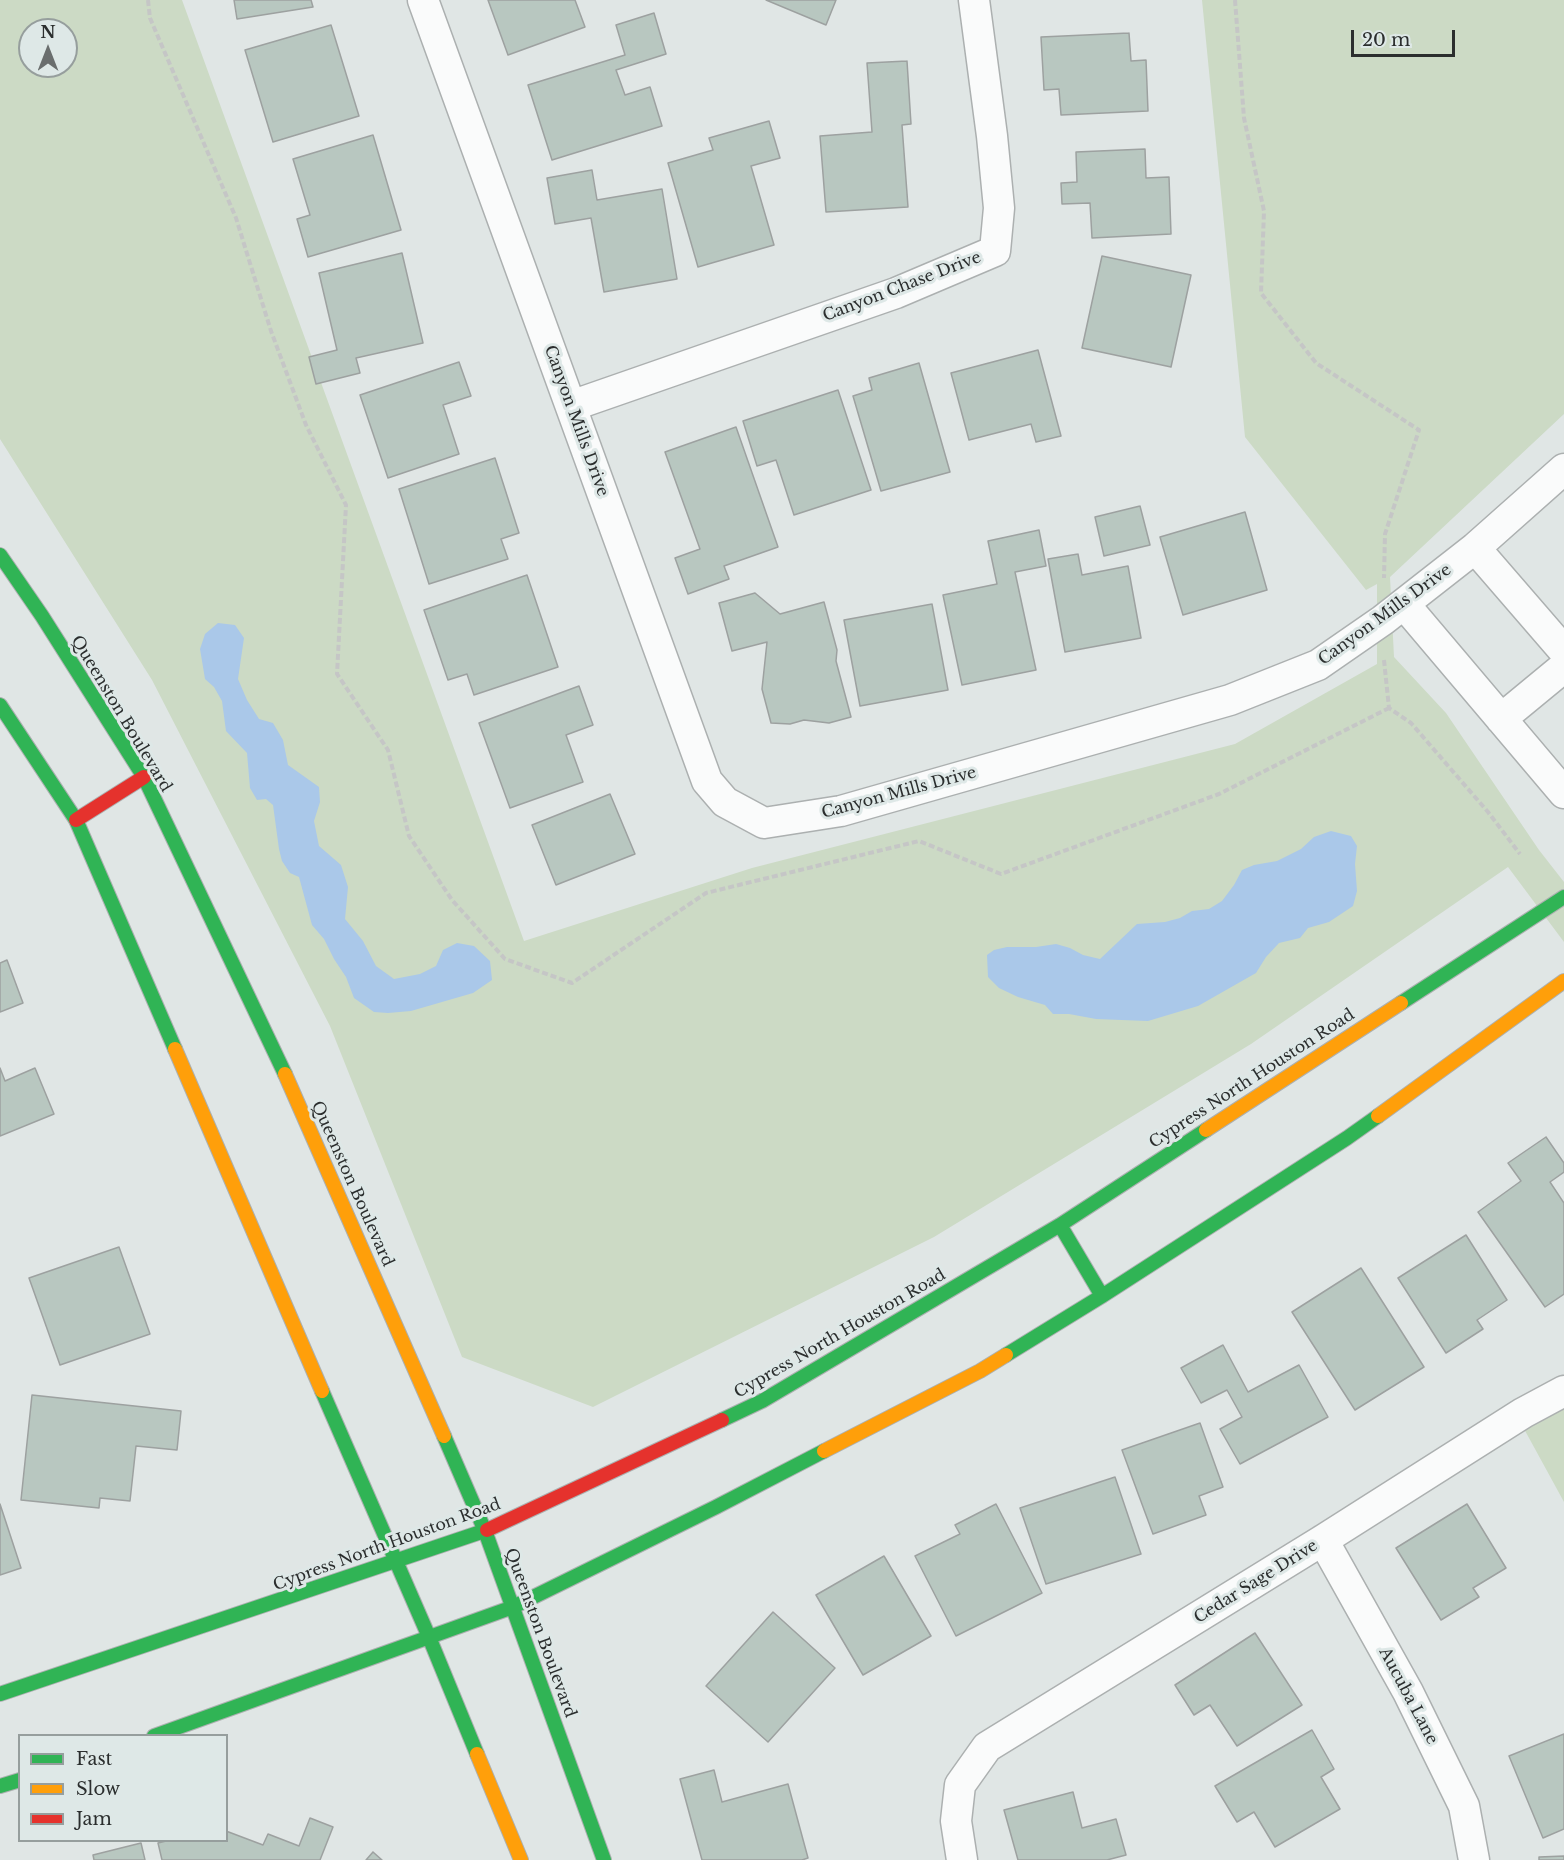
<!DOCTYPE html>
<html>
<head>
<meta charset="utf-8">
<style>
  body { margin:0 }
  #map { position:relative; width:1564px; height:1860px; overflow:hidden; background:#e0e6e5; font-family:"Libre Baskerville",serif }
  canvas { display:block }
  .legend { position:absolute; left:18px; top:1734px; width:210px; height:108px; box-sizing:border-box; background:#dee8e7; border:2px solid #969e9d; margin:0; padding:8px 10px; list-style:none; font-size:18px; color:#2b2e2e }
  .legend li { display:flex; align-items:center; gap:12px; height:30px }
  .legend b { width:30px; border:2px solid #969e9d }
  .north { position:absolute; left:18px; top:18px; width:60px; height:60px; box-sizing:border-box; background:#dee8e7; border:2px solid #969e9d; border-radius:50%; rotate:0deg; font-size:16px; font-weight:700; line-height:24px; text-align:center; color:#2b2e2e }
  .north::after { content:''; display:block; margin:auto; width:21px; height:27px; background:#6a6e6e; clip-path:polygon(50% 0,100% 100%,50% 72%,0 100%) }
  .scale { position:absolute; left:1351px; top:30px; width:104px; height:27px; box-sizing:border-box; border:3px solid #2b2e2e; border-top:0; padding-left:8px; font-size:18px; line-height:21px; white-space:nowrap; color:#2b2e2e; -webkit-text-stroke:4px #dee8e7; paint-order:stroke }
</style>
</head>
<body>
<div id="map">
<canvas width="1564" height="1860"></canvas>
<ul class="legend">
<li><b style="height:8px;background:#30b455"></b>Fast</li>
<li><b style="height:8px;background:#ff9f0a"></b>Slow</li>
<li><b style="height:8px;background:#e5322d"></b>Jam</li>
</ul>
<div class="north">N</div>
<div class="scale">20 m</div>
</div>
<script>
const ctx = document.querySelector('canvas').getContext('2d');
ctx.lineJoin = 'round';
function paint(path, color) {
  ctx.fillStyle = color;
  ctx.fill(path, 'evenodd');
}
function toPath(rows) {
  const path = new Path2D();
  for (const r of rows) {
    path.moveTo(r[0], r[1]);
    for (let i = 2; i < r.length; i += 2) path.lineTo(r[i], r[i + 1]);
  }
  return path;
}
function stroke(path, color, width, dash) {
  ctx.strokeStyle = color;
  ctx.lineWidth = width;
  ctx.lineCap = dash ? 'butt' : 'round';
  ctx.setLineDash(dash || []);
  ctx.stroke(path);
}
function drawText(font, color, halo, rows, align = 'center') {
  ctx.font = font + ' "Libre Baskerville",serif';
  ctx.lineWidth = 6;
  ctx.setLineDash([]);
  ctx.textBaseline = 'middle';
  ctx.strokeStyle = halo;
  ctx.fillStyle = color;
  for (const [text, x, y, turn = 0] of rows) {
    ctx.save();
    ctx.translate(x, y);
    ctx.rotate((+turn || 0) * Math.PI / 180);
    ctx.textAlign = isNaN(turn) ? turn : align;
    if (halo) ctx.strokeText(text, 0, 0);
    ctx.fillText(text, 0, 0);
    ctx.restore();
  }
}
const green = toPath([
  [0,0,182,0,524,941,752,868,1235,744,1377,664,1377,584,1366,590,1245,437,1202,0,1564,0,1564,414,1390,577,1394,657,1446,713,1539,850,1564,882,1564,942,1508,867,1251,1044,934,1237,593,1407,462,1357,330,1026,152,680,0,439],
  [30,30,66,30,66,66,30,66],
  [1564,1406,1564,1502,1523,1427]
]);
const water = toPath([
  [218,623,235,625,244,638,238,679,247,700,259,719,273,723,283,740,288,765,319,787,320,802,314,821,319,846,341,865,348,887,345,919,363,941,376,966,394,979,420,974,436,966,443,950,457,943,474,946,490,961,492,980,473,993,411,1011,388,1013,374,1012,354,998,346,977,334,959,324,939,312,925,299,877,290,873,282,861,279,849,273,805,266,799,257,800,250,788,247,753,226,731,222,701,214,687,205,679,200,649,205,634],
  [1331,831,1351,836,1357,846,1355,864,1357,891,1353,906,1329,922,1308,928,1300,938,1279,943,1266,957,1256,973,1198,1006,1148,1021,1096,1019,1069,1014,1053,1014,1045,1005,1018,997,999,988,988,977,987,955,994,950,1007,947,1036,947,1056,944,1070,948,1083,955,1100,959,1137,924,1165,922,1180,918,1192,911,1209,909,1222,901,1234,885,1242,870,1254,865,1277,861,1301,849,1314,837]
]);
const building = toPath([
  [234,0,311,0,313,7,237,19,234,0],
  [488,0,575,0,585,27,508,55,488,0],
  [766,0,836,0,826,25,766,0],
  [654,13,666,54,616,70,625,95,650,87,662,126,552,160,528,85,625,55,616,25,654,13],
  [331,25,359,116,273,142,245,50,331,25],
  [1129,33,1131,61,1146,60,1148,111,1061,115,1059,89,1044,90,1041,37,1129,33],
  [907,61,911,124,902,125,908,207,826,212,820,136,872,132,867,63,907,61],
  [769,121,780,158,751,166,774,245,698,267,668,163,713,150,709,138,769,121],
  [373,135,401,230,308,257,297,219,310,215,293,159,373,135],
  [1145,149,1146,178,1169,177,1171,234,1092,238,1090,203,1062,204,1061,183,1077,182,1076,152,1145,149],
  [592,170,597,200,662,189,677,279,604,292,591,218,555,224,547,178,592,170],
  [402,253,423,343,356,358,360,373,316,384,309,357,337,350,319,273,402,253],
  [1102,256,1191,275,1171,367,1082,348,1102,256],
  [1038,350,1061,436,1036,442,1031,424,969,440,951,373,1038,350],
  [459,362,471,396,443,405,459,454,388,478,360,395,459,362],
  [919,363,950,472,881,491,853,396,872,390,869,378,919,363],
  [838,390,871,490,794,515,776,460,757,466,743,421,838,390],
  [736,427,778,547,724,566,729,579,688,594,675,558,700,549,665,452,736,427],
  [495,458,519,533,501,539,508,559,429,584,399,489,495,458],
  [1140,506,1150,545,1104,556,1095,517,1140,506],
  [1245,512,1267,590,1183,615,1160,537,1245,512],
  [1039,530,1046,566,1015,572,1036,670,962,685,943,595,997,584,988,541,1039,530],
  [1078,554,1082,575,1128,566,1141,638,1065,652,1048,559,1078,554],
  [527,575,558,667,474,695,467,674,448,680,424,610,527,575],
  [755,593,780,614,824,602,837,650,836,661,851,717,829,723,804,720,790,724,771,723,762,689,767,642,732,651,719,603,755,593],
  [932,604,948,690,860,706,844,620,932,604],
  [579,686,593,725,566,735,583,782,510,808,479,723,579,686],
  [610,794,635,854,556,885,532,825,610,794],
  [7,960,23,1003,0,1012,0,963,7,960],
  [0,1068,5,1081,35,1068,54,1114,0,1136,0,1068],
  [1546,1137,1564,1163,1564,1172,1550,1182,1564,1203,1564,1294,1545,1307,1478,1212,1521,1181,1508,1163,1546,1137],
  [1466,1235,1507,1300,1477,1320,1483,1329,1446,1353,1398,1278,1466,1235],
  [119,1247,150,1334,60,1365,29,1278,119,1247],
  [1361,1268,1424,1367,1355,1410,1292,1312,1361,1268],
  [1223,1345,1248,1392,1299,1365,1328,1417,1240,1464,1220,1429,1242,1417,1227,1390,1201,1403,1181,1368,1223,1345],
  [32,1395,181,1411,177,1450,136,1446,130,1501,100,1498,99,1508,21,1500,32,1395],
  [1200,1423,1223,1487,1199,1496,1206,1515,1153,1534,1122,1450,1200,1423],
  [1115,1477,1141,1554,1046,1584,1020,1508,1115,1477],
  [0,1504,21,1568,0,1575,0,1504],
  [996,1504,1042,1593,956,1636,915,1556,960,1534,955,1525,996,1504],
  [1467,1504,1506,1568,1473,1588,1479,1597,1441,1620,1396,1548,1467,1504],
  [884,1556,931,1636,863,1675,816,1595,884,1556],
  [773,1612,835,1668,768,1742,706,1686,773,1612],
  [1255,1633,1302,1705,1237,1746,1210,1705,1194,1715,1175,1685,1255,1633],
  [1312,1730,1334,1769,1321,1777,1340,1809,1275,1847,1254,1812,1237,1822,1215,1786,1312,1730],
  [1564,1734,1564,1829,1543,1838,1509,1756,1564,1734],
  [714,1770,722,1802,788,1784,808,1858,802,1860,702,1860,680,1779,714,1770],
  [1073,1792,1082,1828,1116,1819,1126,1855,1107,1860,1018,1860,1004,1810,1073,1792],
  [310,1818,333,1827,320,1860,162,1860,158,1843,170,1840,226,1840,226,1831,263,1845,268,1834,299,1846,310,1818],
  [141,1843,145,1860,94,1860,93,1855,141,1843],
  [373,1852,382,1860,366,1860,373,1852],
  [1564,1856,1564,1860,1539,1860,1539,1857,1564,1856]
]);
const path = toPath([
  [148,0,150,18,236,218,271,331,306,425,346,505,337,674,388,750,409,836,452,900,505,959,572,983,706,893,919,841,1001,874,1219,794,1389,708],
  [1235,0,1244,118,1264,211,1261,293,1316,363,1419,430,1385,534,1384,578],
  [1384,660,1389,708,1411,723,1488,812,1520,854]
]);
const street = toPath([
  [423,0,707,781,725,802,764,823,841,811,1230,700,1318,665,1383,620,1475,548,1564,469],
  [571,406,896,293,995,251,999,208,992,136,974,0],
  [1475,548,1564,651],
  [1404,604,1564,793],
  [1501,719,1564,667],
  [1323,1540,1408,1692,1464,1806,1474,1860],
  [962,1860,956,1821,960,1785,987,1747,1323,1540,1523,1413,1564,1391]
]);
const fast = toPath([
  [0,555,42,616,144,777,285,1074],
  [0,705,76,820,175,1049],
  [1401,1003,1564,897],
  [1060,1225,1102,1296],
  [1006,1355,1102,1296,1347,1138,1378,1116],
  [322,1391,429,1637,477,1754],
  [722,1420,762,1401,1060,1225,1206,1130],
  [444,1436,485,1531,604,1860],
  [0,1694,487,1530],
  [154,1736,513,1607,716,1507,824,1451],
  [0,1786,20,1780]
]);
const slow = toPath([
  [175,1049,322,1391],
  [285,1074,444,1436],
  [1378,1116,1564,981],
  [1206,1130,1401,1003],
  [824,1451,980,1371,1006,1355],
  [477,1754,521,1860]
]);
const jam = toPath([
  [76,820,144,777],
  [487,1530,722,1420]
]);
const streetNames = [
  ["Canyon Chase Drive",902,287,-21],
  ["Canyon Mills Drive",576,421,70],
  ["Canyon Mills Drive",1385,615,-36],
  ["Queenston Boulevard",121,714,59],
  ["Canyon Mills Drive",899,793,-15],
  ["Cypress North Houston Road",1252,1079,-33],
  ["Queenston Boulevard",352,1184,66],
  ["Cypress North Houston Road",840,1334,-30],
  ["Cypress North Houston Road",387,1545,-20],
  ["Cedar Sage Drive",1256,1582,-32],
  ["Queenston Boulevard",540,1633,70],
  ["Aucuba Lane",1408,1696,62]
];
paint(green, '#ccdac5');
paint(water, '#aac8e9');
paint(building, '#b8c7c0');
stroke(building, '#9da1a0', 1.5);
stroke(street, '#acb0b0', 33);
stroke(fast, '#acb0b0', 16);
stroke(slow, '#acb0b0', 16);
stroke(jam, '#acb0b0', 16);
stroke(path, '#c5c6c6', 4, [6, 3]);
stroke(street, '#fafbfb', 30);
stroke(fast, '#30b455', 14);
stroke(slow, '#ff9f0a', 14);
stroke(jam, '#e5322d', 14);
drawText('16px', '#2b2e2e', '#dee8e7', streetNames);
</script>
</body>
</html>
